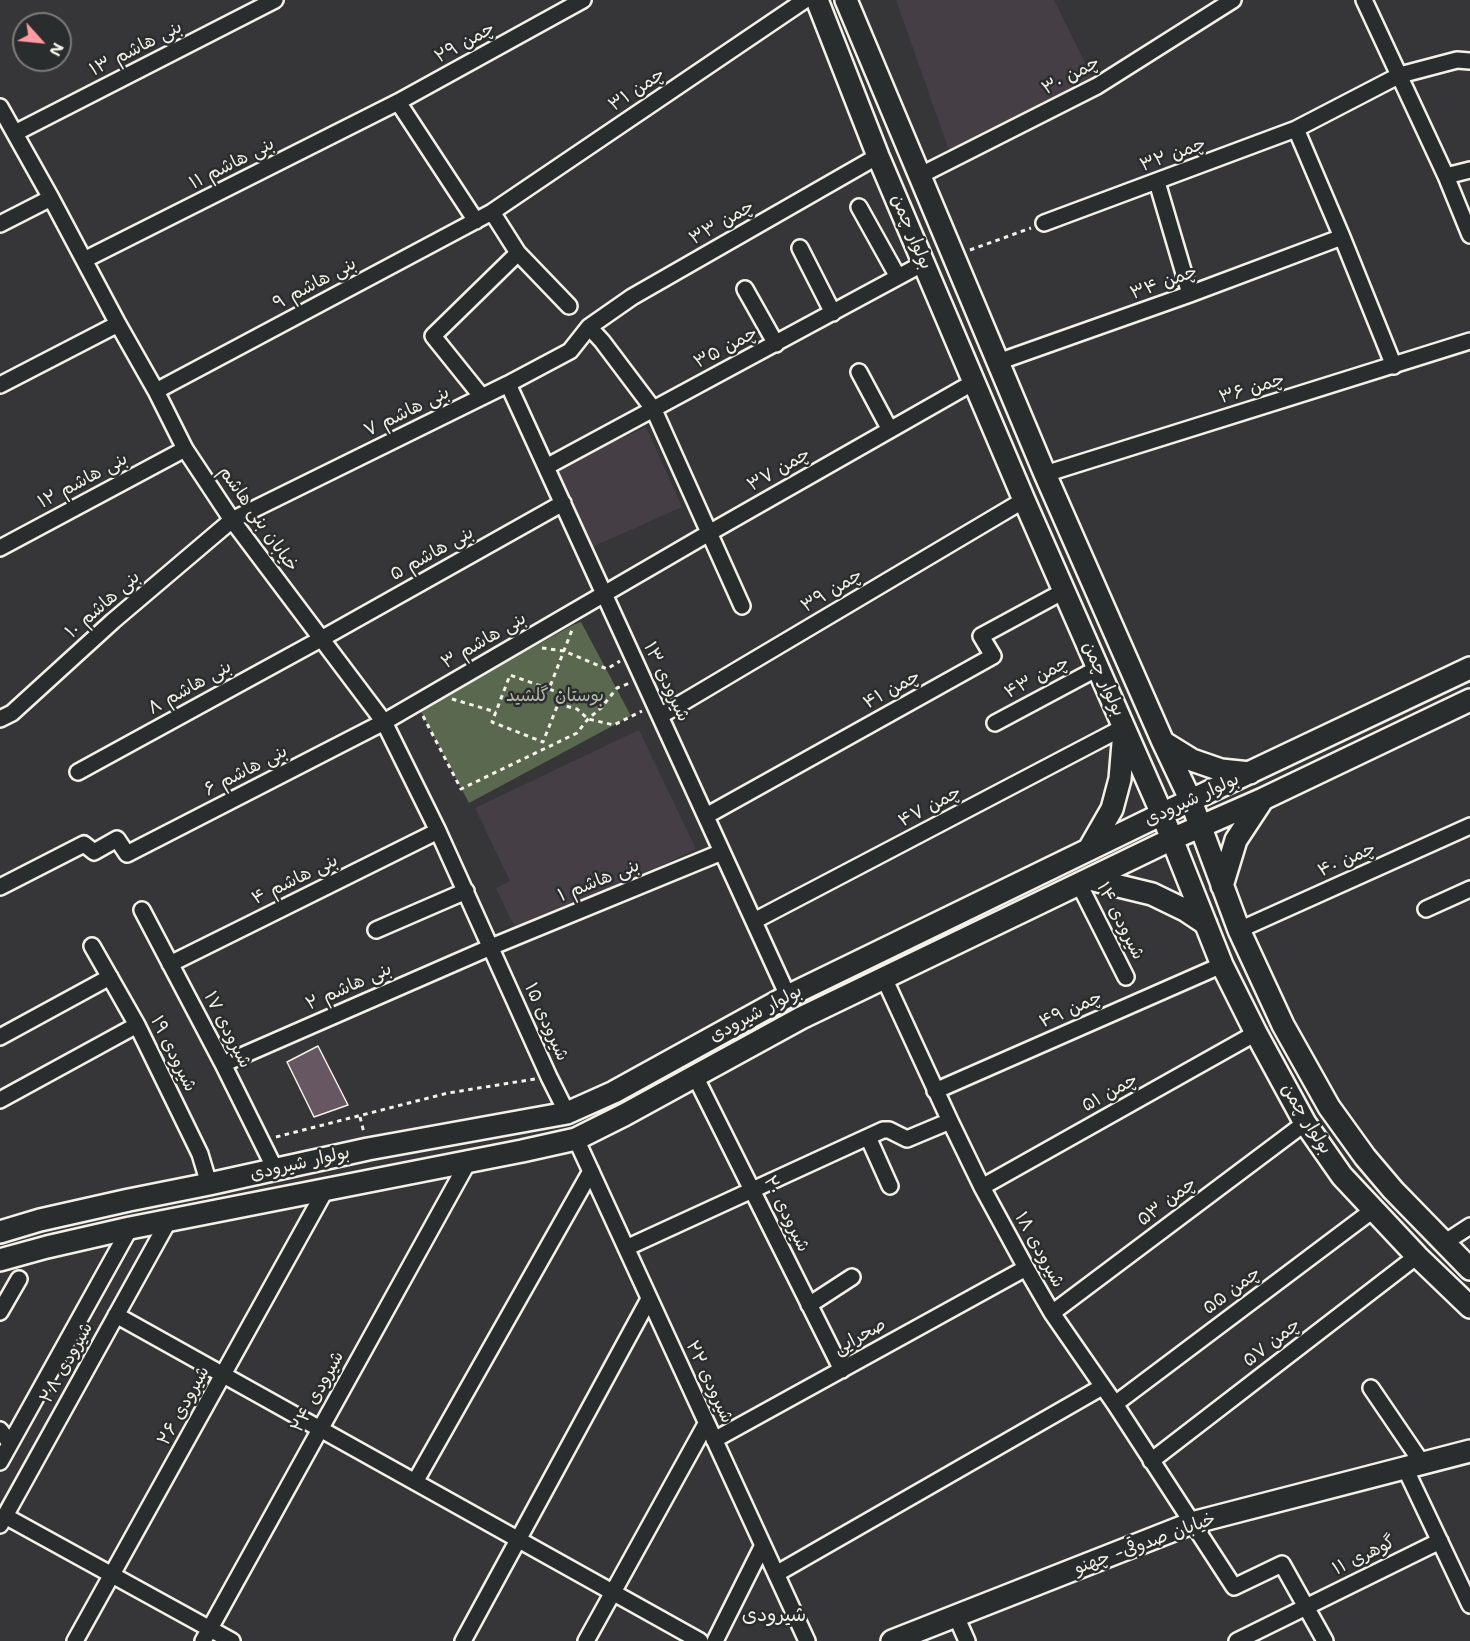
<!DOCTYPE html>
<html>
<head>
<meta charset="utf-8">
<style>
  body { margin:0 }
  #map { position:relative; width:1470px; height:1641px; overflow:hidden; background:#363538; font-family:"Shantell Sans",sans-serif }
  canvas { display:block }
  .north { position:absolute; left:12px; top:12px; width:60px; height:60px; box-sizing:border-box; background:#2a2d2e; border:2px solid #7b7b78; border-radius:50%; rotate:117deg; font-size:16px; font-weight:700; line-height:24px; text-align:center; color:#f4f1e8 }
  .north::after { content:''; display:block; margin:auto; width:21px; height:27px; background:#ff9aa2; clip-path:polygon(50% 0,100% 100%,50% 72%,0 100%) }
</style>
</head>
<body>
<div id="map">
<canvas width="1470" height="1641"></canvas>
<div class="north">N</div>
</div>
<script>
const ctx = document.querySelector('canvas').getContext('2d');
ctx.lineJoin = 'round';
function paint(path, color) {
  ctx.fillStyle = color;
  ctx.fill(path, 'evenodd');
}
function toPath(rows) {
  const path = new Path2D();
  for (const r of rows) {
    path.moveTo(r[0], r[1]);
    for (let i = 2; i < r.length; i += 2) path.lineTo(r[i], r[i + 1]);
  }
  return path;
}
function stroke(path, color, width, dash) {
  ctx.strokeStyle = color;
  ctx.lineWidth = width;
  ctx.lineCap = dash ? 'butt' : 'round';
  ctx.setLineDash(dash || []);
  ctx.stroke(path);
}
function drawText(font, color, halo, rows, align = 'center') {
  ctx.font = font + ' "Shantell Sans","Playpen Sans Arabic",sans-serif';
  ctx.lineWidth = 5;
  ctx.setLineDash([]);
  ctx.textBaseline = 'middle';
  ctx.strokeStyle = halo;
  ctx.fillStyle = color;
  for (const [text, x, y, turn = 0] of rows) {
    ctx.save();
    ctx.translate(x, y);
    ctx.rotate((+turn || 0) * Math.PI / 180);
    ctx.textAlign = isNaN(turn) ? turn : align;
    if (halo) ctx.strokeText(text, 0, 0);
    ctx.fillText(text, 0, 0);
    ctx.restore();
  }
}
const built = toPath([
  [896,0,1054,0,1092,77,949,150],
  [646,427,682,507,590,548,554,468],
  [639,730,696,849,518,934,496,888,510,881,475,808]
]);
const green = toPath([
  [581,622,631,716,469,803,420,710,573,625]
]);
const building = toPath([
  [318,1046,348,1105,314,1117,287,1062,318,1046]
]);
const path = toPath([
  [970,250,1031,228],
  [542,648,564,651,607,669,620,661],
  [549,689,510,675,492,722,543,742,562,694,549,689,572,630],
  [452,699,496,712],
  [558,704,577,709,588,719,614,725,642,711],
  [423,716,461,789,577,733,588,719,601,708,617,688,630,683],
  [360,1117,364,1133],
  [276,1137,448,1093,535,1079]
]);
const street = toPath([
  [1364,0,1446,176,1470,235],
  [398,102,476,221],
  [0,107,51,198,118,324,156,391,185,449,232,520,384,722,438,831,549,1077,567,1113],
  [1296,129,1342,237,1394,366],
  [15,133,275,0],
  [921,175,1097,86,1233,0],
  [1446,176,1470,170],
  [1157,182,1190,294],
  [859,207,898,277],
  [492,212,518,253,569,306],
  [1044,223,1296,129,1400,75,1457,60,1470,61],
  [0,224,51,198],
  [800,248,833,313],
  [84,260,398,102,583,0],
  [745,289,776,344],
  [589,327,602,341,654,410,742,606],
  [998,362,1190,294,1342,237],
  [859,372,890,430],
  [508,384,788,996],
  [0,385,118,324],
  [156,391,492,212,805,0],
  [482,397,433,336,518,253],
  [546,467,924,263],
  [1045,474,1470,341],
  [0,548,185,449],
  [660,716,1024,500],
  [0,719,12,713,113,621,232,520,508,384,570,351,589,327,632,297,878,156],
  [995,723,1098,668],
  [78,772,321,639,563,503],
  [706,816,993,656,981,636,1064,591],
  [1079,884,1126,977],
  [0,887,84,844,94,852,117,839,127,854,384,722,709,533,974,382],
  [1426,909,1470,889],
  [142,910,223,1064,275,1169],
  [754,921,1124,727],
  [376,930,466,891],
  [1239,930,1470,826],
  [92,946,137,1025,200,1154,209,1184],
  [170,964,438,831],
  [884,978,950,1121,982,1187,1026,1268,1052,1313,1115,1404,1234,1587,1282,1564,1325,1641],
  [0,1037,110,977],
  [223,1064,491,947,722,852],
  [695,1076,842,1370],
  [935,1091,1222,965],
  [0,1100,137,1025],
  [868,1137,890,1186],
  [576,1139,807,1641],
  [982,1187,1256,1033],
  [1444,1243,1470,1226],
  [626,1248,883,1130,889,1130,907,1139,950,1121],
  [809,1305,852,1277],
  [0,1312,19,1279],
  [1052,1313,1305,1123],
  [116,1315,700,1641],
  [1371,1388,1422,1463],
  [1115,1404,1373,1210],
  [0,1430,10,1443],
  [714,1440,1026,1268],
  [1151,1461,1417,1256],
  [0,1462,130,1228],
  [1405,1468,1470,1605],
  [415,1482,591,1171],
  [5,1516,232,1641],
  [0,1525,169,1220],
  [776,1574,1102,1387],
  [956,1616,967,1641],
  [75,1641,326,1189],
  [203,1641,468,1162],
  [463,1641,649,1299],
  [586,1641,706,1424],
  [715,1641,763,1545],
  [1237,1641,1440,1541]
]);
const secondary = toPath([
  [817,0,878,156,1024,500,1162,814,1222,965,1256,1033,1305,1123,1342,1176,1417,1256,1470,1307],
  [846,0,1045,474,1163,742,1191,801,1239,930,1283,1025,1329,1107,1365,1157,1393,1190,1470,1269],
  [1163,742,1192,760,1221,770,1250,773],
  [1089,849,1112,809,1120,779,1124,731],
  [1090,879,1152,894,1185,910,1206,924],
  [1222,886,1236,840,1263,799],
  [0,1232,40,1220,129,1200,209,1184,368,1149,567,1113,614,1092,788,996,1162,814,1470,668],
  [0,1260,47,1247,130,1228,522,1151,576,1139,624,1115,801,1018,1172,839,1263,799,1470,700],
  [892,1641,1192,1523,1470,1451]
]);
const streetNames = [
  ["چمن ۲۹",465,43,-29],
  ["بنی هاشم ۱۳",136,49,-27],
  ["چمن ۳۰",1071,76,-28],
  ["چمن ۳۱",637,90,-34],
  ["چمن ۳۲",1173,155,-20],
  ["بنی هاشم ۱۱",232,164,-27],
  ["چمن ۳۳",722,223,-30],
  ["بولوار چمن",911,232,67],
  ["چمن ۳۴",1164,283,-20],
  ["بنی هاشم ۹",315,284,-28],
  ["چمن ۳۵",726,348,-28],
  ["چمن ۳۶",1252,389,-17],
  ["بنی هاشم ۷",407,412,-26],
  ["چمن ۳۷",779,470,-30],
  ["بنی هاشم ۱۲",83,481,-28],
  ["خیابان بنی هاشم",258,519,55],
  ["بنی هاشم ۵",432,554,-29],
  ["چمن ۳۹",832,591,-31],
  ["بنی هاشم ۱۰",103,605,-41],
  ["بنی هاشم ۳",484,641,-30],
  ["چمن ۴۳",1037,678,-28],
  ["بولوار چمن",1103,679,66],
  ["شیرودی ۱۳",666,682,65],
  ["بنی هاشم ۸",190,688,-29],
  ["چمن ۴۱",892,690,-29],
  ["بنی هاشم ۶",246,771,-27],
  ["بولوار شیرودی",1192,800,-25],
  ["چمن ۴۷",930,807,-28],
  ["چمن ۴۰",1347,860,-24],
  ["بنی هاشم ۴",295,880,-26],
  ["بنی هاشم ۱",599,881,-22],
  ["شیرودی ۱۴",1120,921,63],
  ["بنی هاشم ۲",349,987,-24],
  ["چمن ۴۹",1071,1010,-24],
  ["بولوار شیرودی",756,1014,-28],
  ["شیرودی ۱۵",546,1022,66],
  ["شیرودی ۱۷",227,1030,63],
  ["شیرودی ۱۹",173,1054,64],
  ["چمن ۵۱",1110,1093,-29],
  ["بولوار چمن",1306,1119,58],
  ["بولوار شیرودی",300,1164,-13],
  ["چمن ۵۳",1167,1202,-37],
  ["شیرودی ۲۰",786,1214,64],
  ["شیرودی ۱۸",1039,1250,61],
  ["چمن ۵۵",1232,1291,-37],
  ["صحرایی",860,1337,-29],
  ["چمن ۵۷",1272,1343,-38],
  ["شیرودی ۲۸",67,1363,-61],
  ["شیرودی ۲۲",709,1382,65],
  ["شیرودی ۲۴",318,1392,-61],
  ["شیرودی ۲۶",184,1406,-61],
  ["خیابان صدوقی- چهنو",1145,1544,-20],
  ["گوهری ۱۱",1364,1556,-26]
];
const parkNames = [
  ["بوستان گلشید",555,696]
];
const neighbourhoodNames = [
  ["شیرودی",774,1616]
];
paint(built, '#453f45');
paint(green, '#5b6850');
paint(building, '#675762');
stroke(building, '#f4f1e8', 1.5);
stroke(street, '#f4f1e8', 20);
stroke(secondary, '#f4f1e8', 26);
stroke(path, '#f4f1e8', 3, [4.5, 4.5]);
stroke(street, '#2a2d2e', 15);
stroke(secondary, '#2a2d2e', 21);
drawText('18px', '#f4f1e8', '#2a2d2e', streetNames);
drawText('18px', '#b7baab', '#2a2d2e', parkNames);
drawText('20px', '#f4f1e8', '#2a2d2e', neighbourhoodNames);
</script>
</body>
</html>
